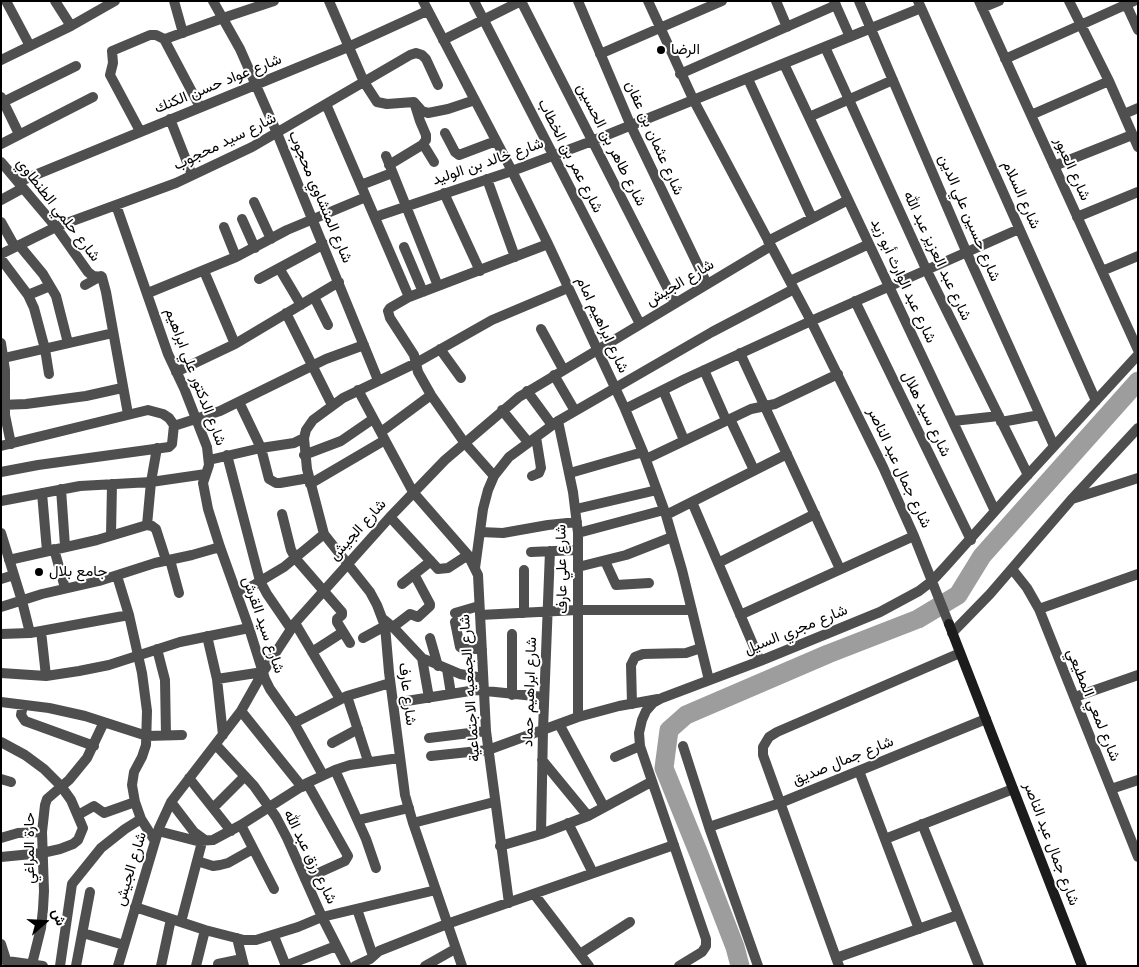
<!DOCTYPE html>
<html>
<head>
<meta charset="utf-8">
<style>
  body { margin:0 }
  #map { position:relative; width:1139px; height:967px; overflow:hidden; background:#fff; font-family:Arial,Vazirmatn,sans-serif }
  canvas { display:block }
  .frame { position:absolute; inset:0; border:2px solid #000; pointer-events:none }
  .north { position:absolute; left:20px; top:897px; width:50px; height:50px; -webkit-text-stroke:4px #fff; paint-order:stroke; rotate:71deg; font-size:14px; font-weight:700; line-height:20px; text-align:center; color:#000 }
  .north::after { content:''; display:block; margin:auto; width:18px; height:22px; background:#000; clip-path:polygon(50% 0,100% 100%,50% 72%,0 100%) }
</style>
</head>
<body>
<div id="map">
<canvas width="1139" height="967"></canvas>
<div class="frame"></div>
<div class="north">ش</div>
</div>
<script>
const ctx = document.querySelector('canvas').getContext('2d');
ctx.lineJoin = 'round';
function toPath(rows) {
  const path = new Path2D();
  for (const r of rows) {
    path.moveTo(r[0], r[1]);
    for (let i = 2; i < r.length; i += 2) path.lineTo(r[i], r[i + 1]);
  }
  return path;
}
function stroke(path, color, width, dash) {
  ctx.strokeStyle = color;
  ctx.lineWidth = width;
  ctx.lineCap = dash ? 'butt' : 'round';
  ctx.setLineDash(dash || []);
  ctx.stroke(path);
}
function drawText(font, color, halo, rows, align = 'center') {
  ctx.font = font + ' Arial,Vazirmatn,sans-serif';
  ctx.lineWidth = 4;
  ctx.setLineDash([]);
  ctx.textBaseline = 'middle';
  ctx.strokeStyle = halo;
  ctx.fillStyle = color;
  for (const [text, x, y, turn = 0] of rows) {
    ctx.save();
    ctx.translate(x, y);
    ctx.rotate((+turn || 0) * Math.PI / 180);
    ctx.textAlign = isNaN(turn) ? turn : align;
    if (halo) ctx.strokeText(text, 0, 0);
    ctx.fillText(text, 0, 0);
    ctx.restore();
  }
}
const river = toPath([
  [740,966,735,947,699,854,664,768,669,730,686,715,828,654,918,619,958,595,982,556,1138,381]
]);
const street = toPath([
  [6,1,30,46],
  [55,1,71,26],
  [174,1,183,33],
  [213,1,240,49,277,133,378,380],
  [329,1,364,82,377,102,387,104,414,102,422,111,428,113,448,109,475,100],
  [423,1,512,171,548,244,625,409,643,452,666,515,682,570,709,680],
  [474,1,640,324],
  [521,1,675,303],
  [578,1,631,126,707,284],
  [648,1,694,101,811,321,883,467,914,536,949,624],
  [776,1,787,27],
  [834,1,850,37],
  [859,1,966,251,1054,446],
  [918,1,1096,401],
  [979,1,1138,350],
  [1069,1,1109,81,1138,147],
  [1126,4,1138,30],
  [982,8,999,1],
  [164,39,200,107],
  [443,40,521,1],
  [825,47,926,269,1028,475],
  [600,54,722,1],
  [1005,59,1134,1],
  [1,60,71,26,115,1],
  [784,64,995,511],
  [680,74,836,5],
  [748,79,812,218],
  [1,97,19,134],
  [1,103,76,66],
  [326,104,409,297],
  [1124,114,1138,108],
  [1031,115,1109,81],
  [809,117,893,80],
  [170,119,192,175],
  [140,131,110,75,113,63,112,51,150,35,156,35,164,39,168,38,223,18,274,1],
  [445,133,455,152,459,155,496,141],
  [1,144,93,97],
  [423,144,434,162],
  [386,156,438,286],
  [1,162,56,227,88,272,93,276,102,277,106,292,128,414],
  [389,165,422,145,426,140,426,135,420,121,415,105],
  [1054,166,1132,135],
  [487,179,515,257],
  [18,182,348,47,427,11],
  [361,185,392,173],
  [444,193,480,271],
  [1,200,23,188],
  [254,202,271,239],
  [116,205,168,354,184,388,207,447,209,465,203,483,208,509,220,547,249,628,265,679,270,689,294,723,323,775],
  [375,217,512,171,592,141,921,8],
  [1077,217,1138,192],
  [242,219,255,248],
  [1,222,15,247],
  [224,227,236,257],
  [768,241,848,200],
  [19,245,43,274,56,296,68,343],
  [404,247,423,292],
  [1,254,56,227,176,183,252,147,410,55,416,53,422,55,426,59,438,85],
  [1,259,28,295,34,308,45,349,49,374],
  [279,268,301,305],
  [204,271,235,344],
  [1102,271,1138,256],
  [259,279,324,244],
  [790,281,869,244],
  [85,285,101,276],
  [148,293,236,257,287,230,366,197],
  [28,295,50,286],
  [314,297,328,325],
  [855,301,971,540],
  [286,313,332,405],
  [541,329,563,369],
  [1,343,5,370,5,415,11,444],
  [440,349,461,378],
  [740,353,840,569],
  [4,358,113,333],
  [704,370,726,420],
  [176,372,235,344,339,282],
  [554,375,575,411],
  [358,390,413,492,468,555,478,575,486,731,509,903],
  [663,390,684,440],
  [527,391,552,425],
  [239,402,261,448,269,479,276,483,280,483,309,478],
  [1,405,26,404,86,396,122,388],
  [625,409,685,379,811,321,1019,229],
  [502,410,528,442],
  [730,419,754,470],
  [558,421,573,492,578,533,578,717],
  [953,421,999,416],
  [1001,422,1040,415],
  [381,432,431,395],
  [1,446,148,410,163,414,169,418,174,425,177,425,220,411,326,359,364,345],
  [227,455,260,581,267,594,291,629],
  [304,455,341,441,373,419],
  [646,459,751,409,775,404,838,374],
  [209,460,261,448,294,443,304,438],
  [1,472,38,465,169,447,172,444,174,425],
  [570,473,643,452],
  [494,476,464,442,431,395,418,372,414,355,390,318,388,311,390,308,409,297,548,244],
  [532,476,539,473,541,468,536,437],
  [310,484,385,440],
  [61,489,65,546],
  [42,493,47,551],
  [1072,499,1138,478],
  [1,501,80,486,151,482,206,474],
  [692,502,760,661],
  [576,509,657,490],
  [282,514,291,550,296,559,342,612,342,615,337,619,337,622,350,643],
  [666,515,787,454],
  [390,517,438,569,448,568,468,555],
  [147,525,151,482,157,448],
  [147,525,152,526,156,529,166,560],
  [480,532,503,533,548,525,577,522],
  [1,533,22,601,30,633],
  [578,533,664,510],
  [111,535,112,484],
  [54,549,65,588],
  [531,552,578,550],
  [9,560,97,540,147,525],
  [170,560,179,593],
  [605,561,616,585,649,583],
  [718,563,815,514],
  [578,567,626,555,672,537],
  [475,568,483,509,488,490,494,476,509,457,558,421,712,332,794,289],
  [1012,569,1027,588,1039,609,1138,857],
  [117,576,129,615,142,673,147,711,146,745,142,757,134,772,132,785,135,802,141,819,155,841],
  [1,579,14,575],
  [402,584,431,561],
  [237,595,284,567,324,534],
  [1,607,42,594,99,581,155,563,192,555,220,547],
  [1039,609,1138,574],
  [455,613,479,606],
  [524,613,524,570],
  [480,615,577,610,692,610],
  [740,615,914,536],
  [382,618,393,627,422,658,460,674,483,678],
  [455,622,460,647,464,649,482,649],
  [295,623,340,699],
  [393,627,410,614,418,617,430,606,430,604,414,574],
  [41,631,46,676],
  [952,633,990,594,1071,500,1138,428],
  [1,634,30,633,129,615],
  [207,636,217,679,223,735],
  [363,638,385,626],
  [430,638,438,666],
  [157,649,165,680,166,735],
  [312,652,343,632],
  [422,658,429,698],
  [447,669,451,694],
  [1,673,46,676,79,671,109,665,180,642,249,628],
  [217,679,263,672],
  [512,695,512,634],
  [347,696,368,761],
  [1075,697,1138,675],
  [1,702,49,708,85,716,147,736,182,735],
  [394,703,476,690,544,697],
  [632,704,631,665,635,657,643,654,686,653,701,648],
  [23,705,21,715,25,721,94,746],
  [241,711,302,787],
  [294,723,347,696,390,683],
  [559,724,604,807],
  [429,738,486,731],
  [1,742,25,755,44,769,61,786,71,800,83,828,78,840,73,844,60,849,42,853,1,857],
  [332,743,358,729],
  [216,745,254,786,276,817,287,838,322,917,347,966],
  [683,746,709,827,758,966],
  [431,756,488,750,578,717,619,706,658,699],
  [615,757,640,746],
  [542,760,588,816],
  [335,770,366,839,376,868],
  [859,771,919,929],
  [189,778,231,831],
  [1,779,11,782],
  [1111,789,1138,780],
  [171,802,194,832,205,840],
  [213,808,245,776],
  [78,815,94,806,104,813,135,802],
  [358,820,409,808],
  [413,823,494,802],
  [568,823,593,873],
  [922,824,979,966],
  [241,825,274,889],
  [709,827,780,803,986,719],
  [158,831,197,841,213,840,241,825,307,783,335,770,350,765,399,758],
  [541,834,543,730,550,551],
  [1,838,18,833,42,832],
  [885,839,1013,789],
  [500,846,541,834,588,816,651,782],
  [197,861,213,866,220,865,228,863,253,849],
  [305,879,345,861,348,856,307,783],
  [534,894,589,966],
  [135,907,205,930,244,940,256,940,298,927,322,917,436,890],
  [357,909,373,956],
  [181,922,202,842],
  [83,933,124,945],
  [274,936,286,966],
  [237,938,244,966],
  [1,944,8,966],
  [580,954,630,922],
  [836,958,958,915],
  [7,961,43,966],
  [32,964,41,928,43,909,44,891,42,832,45,805,47,799,69,780,87,758,104,722],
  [218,964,242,959],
  [60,966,72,884,101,848,125,829,141,819],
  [76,966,90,892],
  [118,966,159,828,171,802,241,711,263,672,295,623,390,517,445,460,519,397,771,246],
  [161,966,171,919],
  [196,966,205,930],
  [285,966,336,946],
  [355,966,370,959,379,951,447,924,674,845],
  [425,966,455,949],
  [462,966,413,823,405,795,389,672,385,626,377,605,370,592,324,534,307,469,304,438,306,430,313,420,343,398,416,363,492,320,568,288],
  [679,966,702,952,706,946,706,939,640,746,639,733,642,720,646,711,653,703,662,698,760,661,880,612,919,591,932,581,945,567,1013,491,1138,355],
  [839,966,763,755,763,747,769,737,777,732,960,653]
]);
const secondary = toPath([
  [949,624,1082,966]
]);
const markers = [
  [661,50,5,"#000"],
  [39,572,5,"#000"]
];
const poiNames = [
  ["الرضا",671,50],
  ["جامع بلال",49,572]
];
const streetNames = [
  ["شارع عواد حسن الكنك",218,84,-22],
  ["شارع عثمان بن عفان",654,138,66],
  ["شارع سيد محجوب",225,142,-26],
  ["شارع طاهر بن الحسين",611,145,63],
  ["شارع عمر بن الخطاب",570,156,63],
  ["شارع خالد بن الوليد",488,162,-19],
  ["شارع العبور",1072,169,66],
  ["شارع السلام",1021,195,66],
  ["شارع المنشاوي محجوب",320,197,67],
  ["شارع حلمي الطنطاوي",58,210,52],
  ["شارع حسين علي الدين",969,218,67],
  ["شارع عبد العزيز عبد الله",937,256,65],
  ["شارع عبد الوارث أبو زيد",903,281,65],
  ["شارع الجيش",680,283,-31],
  ["شارع ابراهيم امام",602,325,65],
  ["شارع الدكتور علي ابراهيم",195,377,69],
  ["شارع سيد هلال",926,414,64],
  ["شارع جمال عبد الناصر",899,468,65],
  ["شارع الجيش",358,530,-48],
  ["شارع علي عارف",562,569,-91],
  ["شارع سيد القرش",263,625,71],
  ["شارع مجري السيل",796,630,-22],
  ["شارع الجمعيه الاجتماعية",470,688,-94],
  ["شارع ابراهيم حماد",530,692,-88],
  ["شارع عارف",407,694,83],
  ["شارع لمعي المطيعي",1093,705,68],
  ["شارع جمال صديق",843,761,-22],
  ["شارع جمال عبد الناصر",1051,844,69],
  ["حارة المراغي",30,848,-90],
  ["شارع رزق عبد الله",310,857,64],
  ["شارع الجيش",131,869,-73]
];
stroke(river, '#9d9d9d', 19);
stroke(street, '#4f4f4f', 10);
stroke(secondary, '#1c1c1c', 10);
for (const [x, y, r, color] of markers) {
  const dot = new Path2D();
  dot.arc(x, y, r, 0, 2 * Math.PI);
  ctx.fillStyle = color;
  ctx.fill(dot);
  stroke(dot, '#fff', 2);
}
drawText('15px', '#000', '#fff', poiNames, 'left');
drawText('15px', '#000', '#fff', streetNames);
</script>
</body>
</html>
